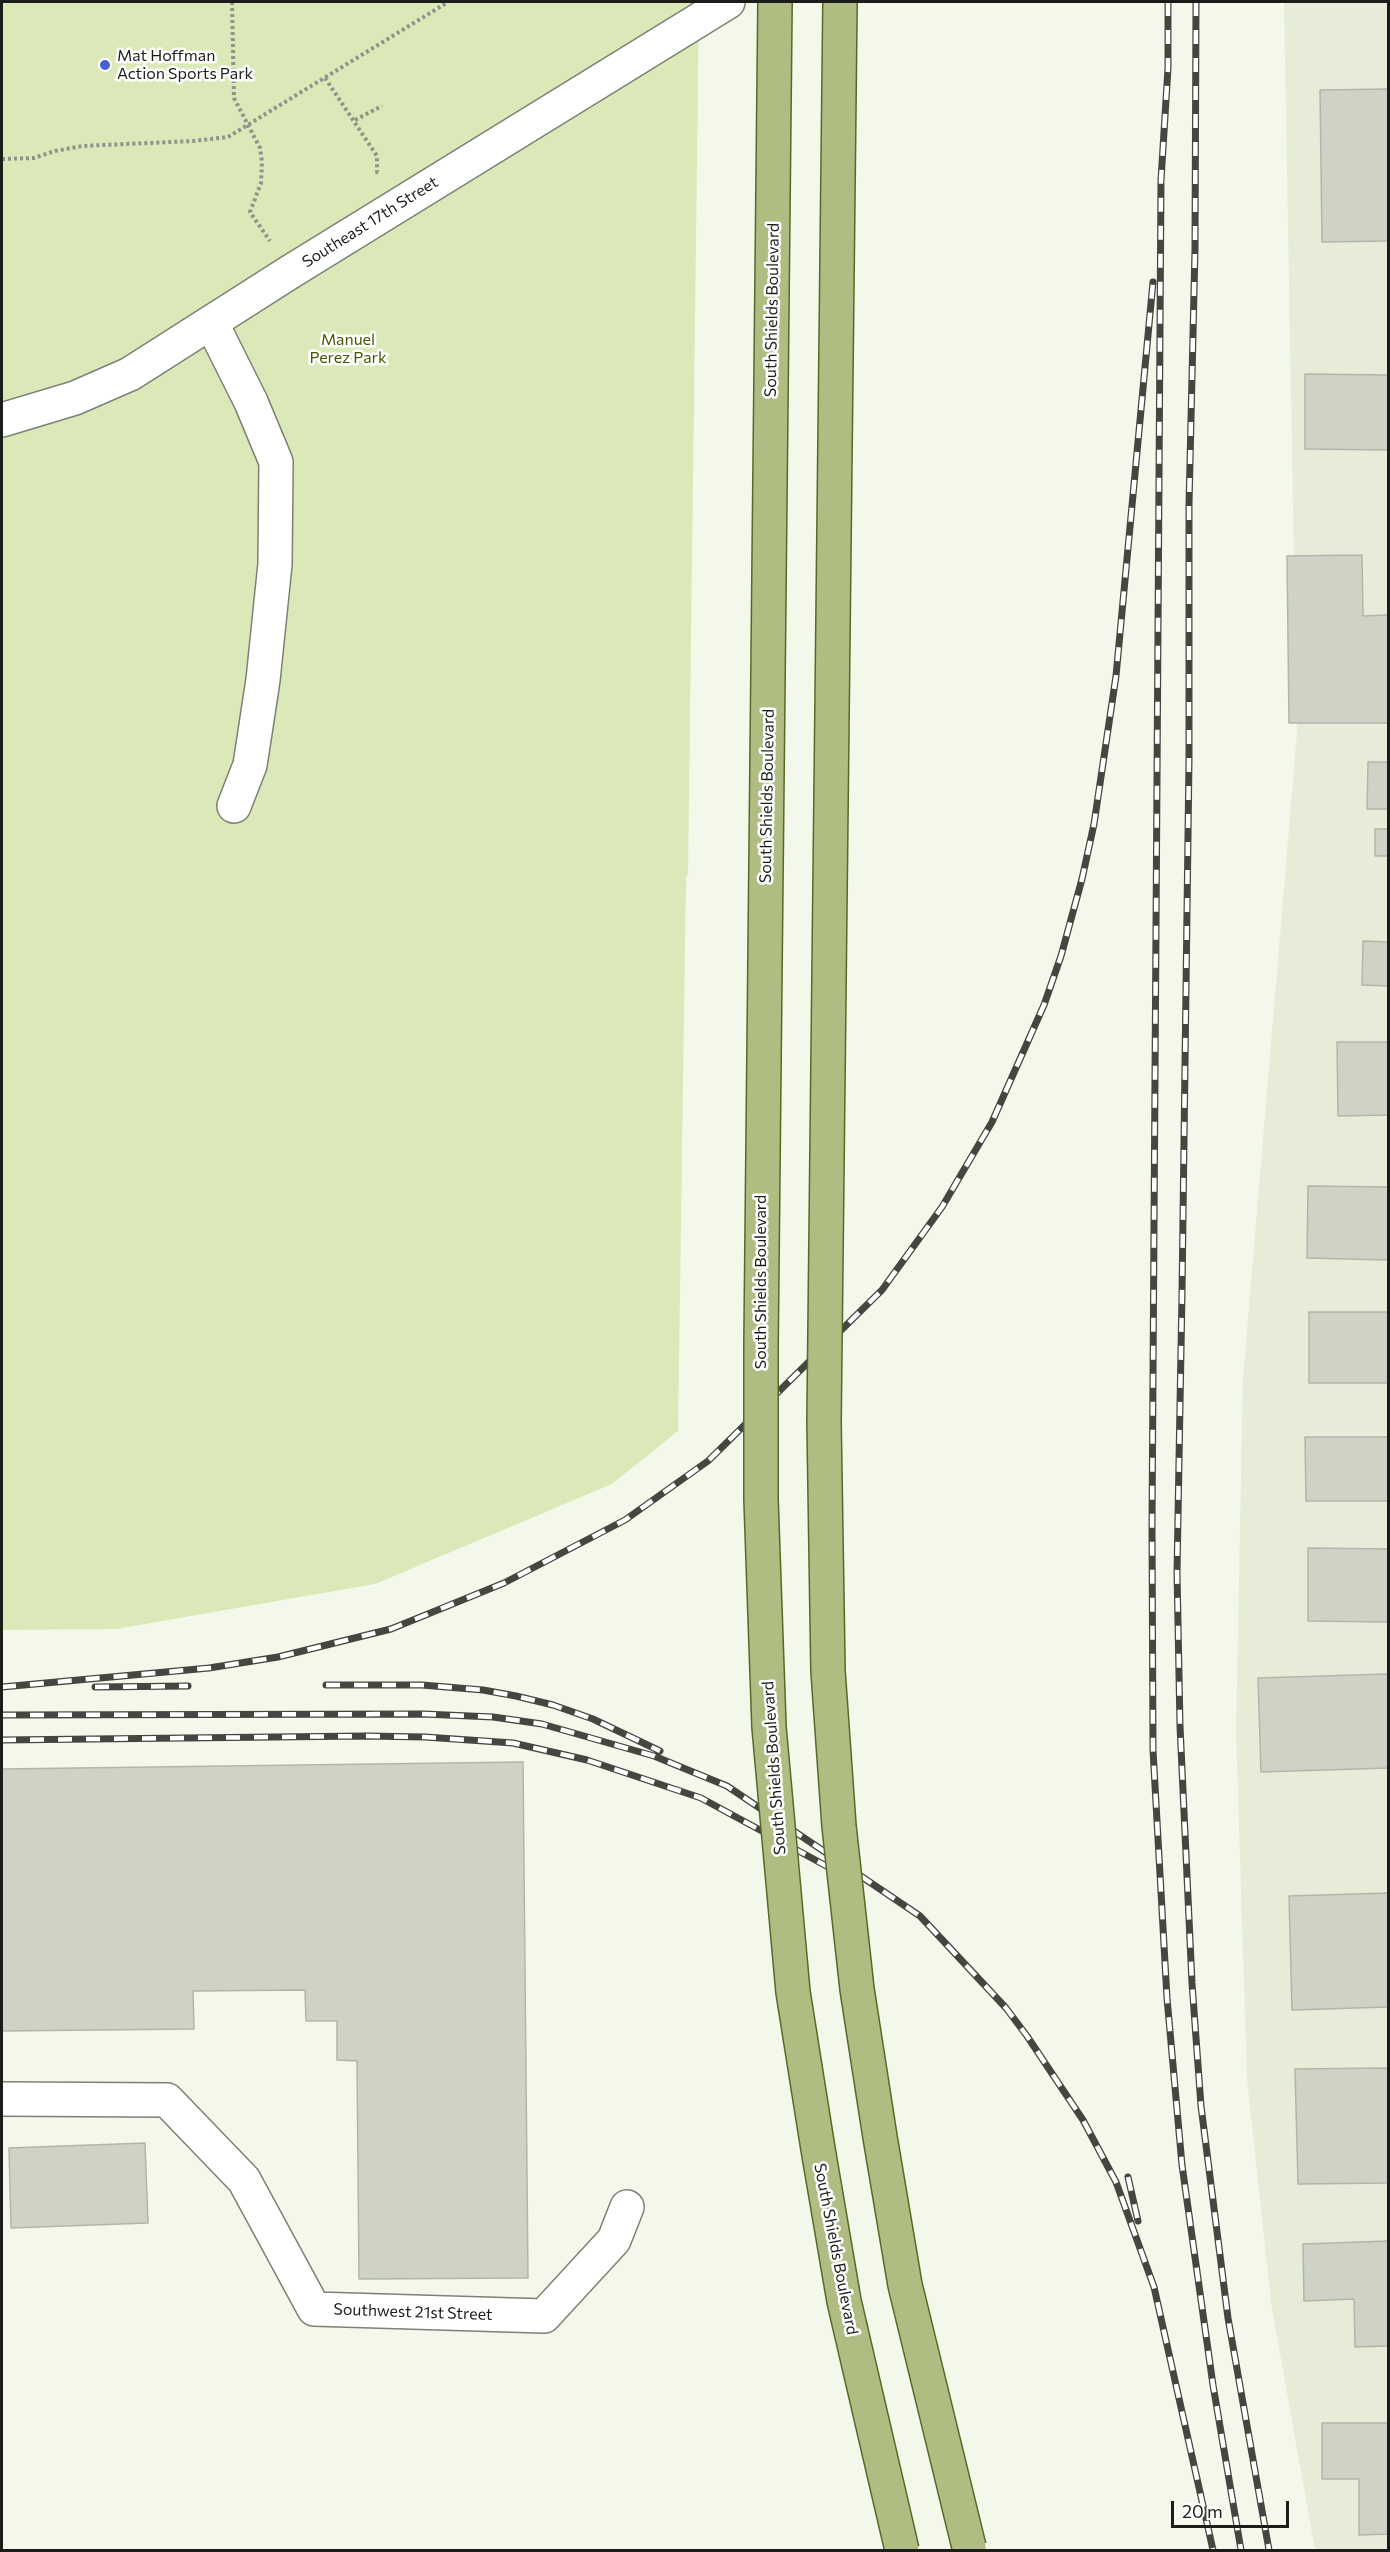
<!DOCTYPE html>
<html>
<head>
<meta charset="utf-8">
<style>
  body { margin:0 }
  #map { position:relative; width:1390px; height:2552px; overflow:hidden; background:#f3f8eb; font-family:Commissioner,sans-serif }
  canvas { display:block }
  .frame { position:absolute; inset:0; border:3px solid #1c1d18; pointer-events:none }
  .scale { position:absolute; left:1171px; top:2501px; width:118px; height:27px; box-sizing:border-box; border:3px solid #1c1d18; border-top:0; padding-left:8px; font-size:18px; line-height:21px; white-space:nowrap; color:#1c1d18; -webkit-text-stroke:4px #fff; paint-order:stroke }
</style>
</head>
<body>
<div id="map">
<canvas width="1390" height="2552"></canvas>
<div class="frame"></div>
<div class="scale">20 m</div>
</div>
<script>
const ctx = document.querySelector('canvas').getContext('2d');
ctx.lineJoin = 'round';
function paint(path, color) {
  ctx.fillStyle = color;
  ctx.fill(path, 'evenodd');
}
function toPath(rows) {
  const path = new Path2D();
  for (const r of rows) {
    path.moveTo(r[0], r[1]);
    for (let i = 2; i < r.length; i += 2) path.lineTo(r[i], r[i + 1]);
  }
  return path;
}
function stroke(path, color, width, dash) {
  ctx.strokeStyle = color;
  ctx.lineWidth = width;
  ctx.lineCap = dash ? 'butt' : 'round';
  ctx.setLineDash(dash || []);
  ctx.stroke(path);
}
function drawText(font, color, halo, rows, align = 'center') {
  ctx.font = font + ' Commissioner,sans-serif';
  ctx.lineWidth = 5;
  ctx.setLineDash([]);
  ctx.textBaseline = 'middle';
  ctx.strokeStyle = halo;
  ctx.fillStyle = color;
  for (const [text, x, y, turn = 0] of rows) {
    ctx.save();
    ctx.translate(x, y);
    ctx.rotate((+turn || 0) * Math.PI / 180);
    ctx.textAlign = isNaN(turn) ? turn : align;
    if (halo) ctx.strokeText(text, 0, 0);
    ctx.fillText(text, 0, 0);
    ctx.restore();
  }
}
const built = toPath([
  [1284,2,1388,2,1388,2550,1315,2550,1271,2303,1247,2079,1236,1731,1243,1379,1297,732]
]);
const green = toPath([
  [2,2,699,2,688,875,686,876,678,1431,612,1484,375,1584,116,1629,2,1630]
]);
const building = toPath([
  [1388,89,1388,241,1322,242,1320,90,1388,89],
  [1305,374,1388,375,1388,450,1305,449,1305,374],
  [1362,555,1363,616,1388,615,1388,723,1289,723,1287,556,1362,555],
  [1368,762,1388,762,1388,809,1367,809,1368,762],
  [1375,829,1388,829,1388,856,1375,856,1375,829],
  [1363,941,1388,942,1388,986,1362,985,1363,941],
  [1337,1042,1388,1042,1388,1115,1338,1116,1337,1042],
  [1308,1186,1388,1187,1388,1260,1307,1258,1308,1186],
  [1309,1312,1388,1312,1388,1383,1309,1383,1309,1312],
  [1305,1437,1388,1437,1388,1501,1306,1501,1305,1437],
  [1308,1548,1388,1549,1388,1622,1308,1621,1308,1548],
  [1388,1674,1388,1768,1261,1772,1258,1678,1388,1674],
  [523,1762,528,2278,359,2279,357,2061,337,2060,337,2021,306,2021,305,1990,193,1991,194,2029,2,2031,2,1769,523,1762],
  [1388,1893,1388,2007,1292,2010,1289,1896,1388,1893],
  [1388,2068,1388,2183,1298,2184,1295,2069,1388,2068],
  [145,2143,148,2223,11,2228,9,2148,145,2143],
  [1388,2241,1388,2346,1355,2347,1354,2299,1304,2301,1303,2244,1388,2241],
  [1322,2423,1388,2423,1388,2534,1359,2535,1359,2479,1322,2479,1322,2423]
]);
const path = toPath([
  [232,2,234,98,260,148,262,162,261,183,250,212,270,241],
  [325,78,377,156,377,172,381,173],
  [355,120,382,106],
  [2,159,34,158,55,151,82,146,193,141,228,137,448,2]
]);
const minor = toPath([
  [211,322,251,402,276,462,275,564,263,680,250,765,234,806],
  [2,420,75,398,130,374,290,272,728,2],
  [2,2099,167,2100,244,2180,314,2309,544,2316,614,2240,627,2207]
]);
const rail = toPath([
  [1168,2,1168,68,1161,180,1152,1525,1153,1750,1167,1998,1182,2165,1213,2385,1241,2550],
  [1196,2,1195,249,1189,505,1189,759,1182,1294,1177,1572,1180,1726,1192,1983,1201,2106,1228,2318,1269,2550],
  [326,1685,422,1685,483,1690,516,1696,553,1705,593,1719,660,1751],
  [2,1687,209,1668,278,1657,391,1629,504,1583,625,1520,708,1461,882,1290,942,1207,992,1122,1044,1005,1061,956,1082,879,1094,824,1116,676,1153,282],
  [95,1687,188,1686],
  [2,1715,423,1714,493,1717,542,1724,654,1756,727,1786,920,1916,1006,2008,1027,2036,1083,2120,1116,2182,1154,2287,1213,2550],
  [2,1740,366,1736,425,1737,513,1743,587,1760,701,1798,854,1881],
  [1128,2177,1138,2221]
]);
const majorBridge = toPath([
  [775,2,761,1345,761,1499,769,1727,793,1992,818,2149,844,2301,902,2550],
  [840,2,824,1421,828,1671,839,1826,857,1989,880,2137,905,2285,969,2547]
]);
const markers = [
  [105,65,6,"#4a60d5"]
];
const poiNames = [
  ["Mat Hoffman",117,56],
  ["Action Sports Park",117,74]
];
const streetNames = [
  ["Southeast 17th Street",370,222,-32],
  ["South Shields Boulevard",772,310,-89],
  ["South Shields Boulevard",767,796,-89],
  ["South Shields Boulevard",761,1282,-90],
  ["South Shields Boulevard",774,1768,-94],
  ["South Shields Boulevard",836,2249,79],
  ["Southwest 21st Street",413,2312,2]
];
const parkNames = [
  ["Manuel",348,340],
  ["Perez Park",348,358]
];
paint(built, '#e6ecd8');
paint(green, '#dbe9b8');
paint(building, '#cfd3c6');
stroke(building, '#b2b6aa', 1.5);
stroke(minor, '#7d8075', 36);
stroke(path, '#90938a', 4, [3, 3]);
stroke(minor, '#fff', 33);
stroke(rail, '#454640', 7);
stroke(rail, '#fff', 4.5, [14]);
stroke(majorBridge, '#5a6827', 36, []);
stroke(majorBridge, '#b0bd82', 33);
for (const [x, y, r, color] of markers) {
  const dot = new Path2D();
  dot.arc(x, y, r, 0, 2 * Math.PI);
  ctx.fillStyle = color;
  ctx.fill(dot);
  stroke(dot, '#fff', 2);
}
drawText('16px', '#1c1d18', '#fff', poiNames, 'left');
drawText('16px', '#1c1d18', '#fff', streetNames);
drawText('16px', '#485801', '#fff', parkNames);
</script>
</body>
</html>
